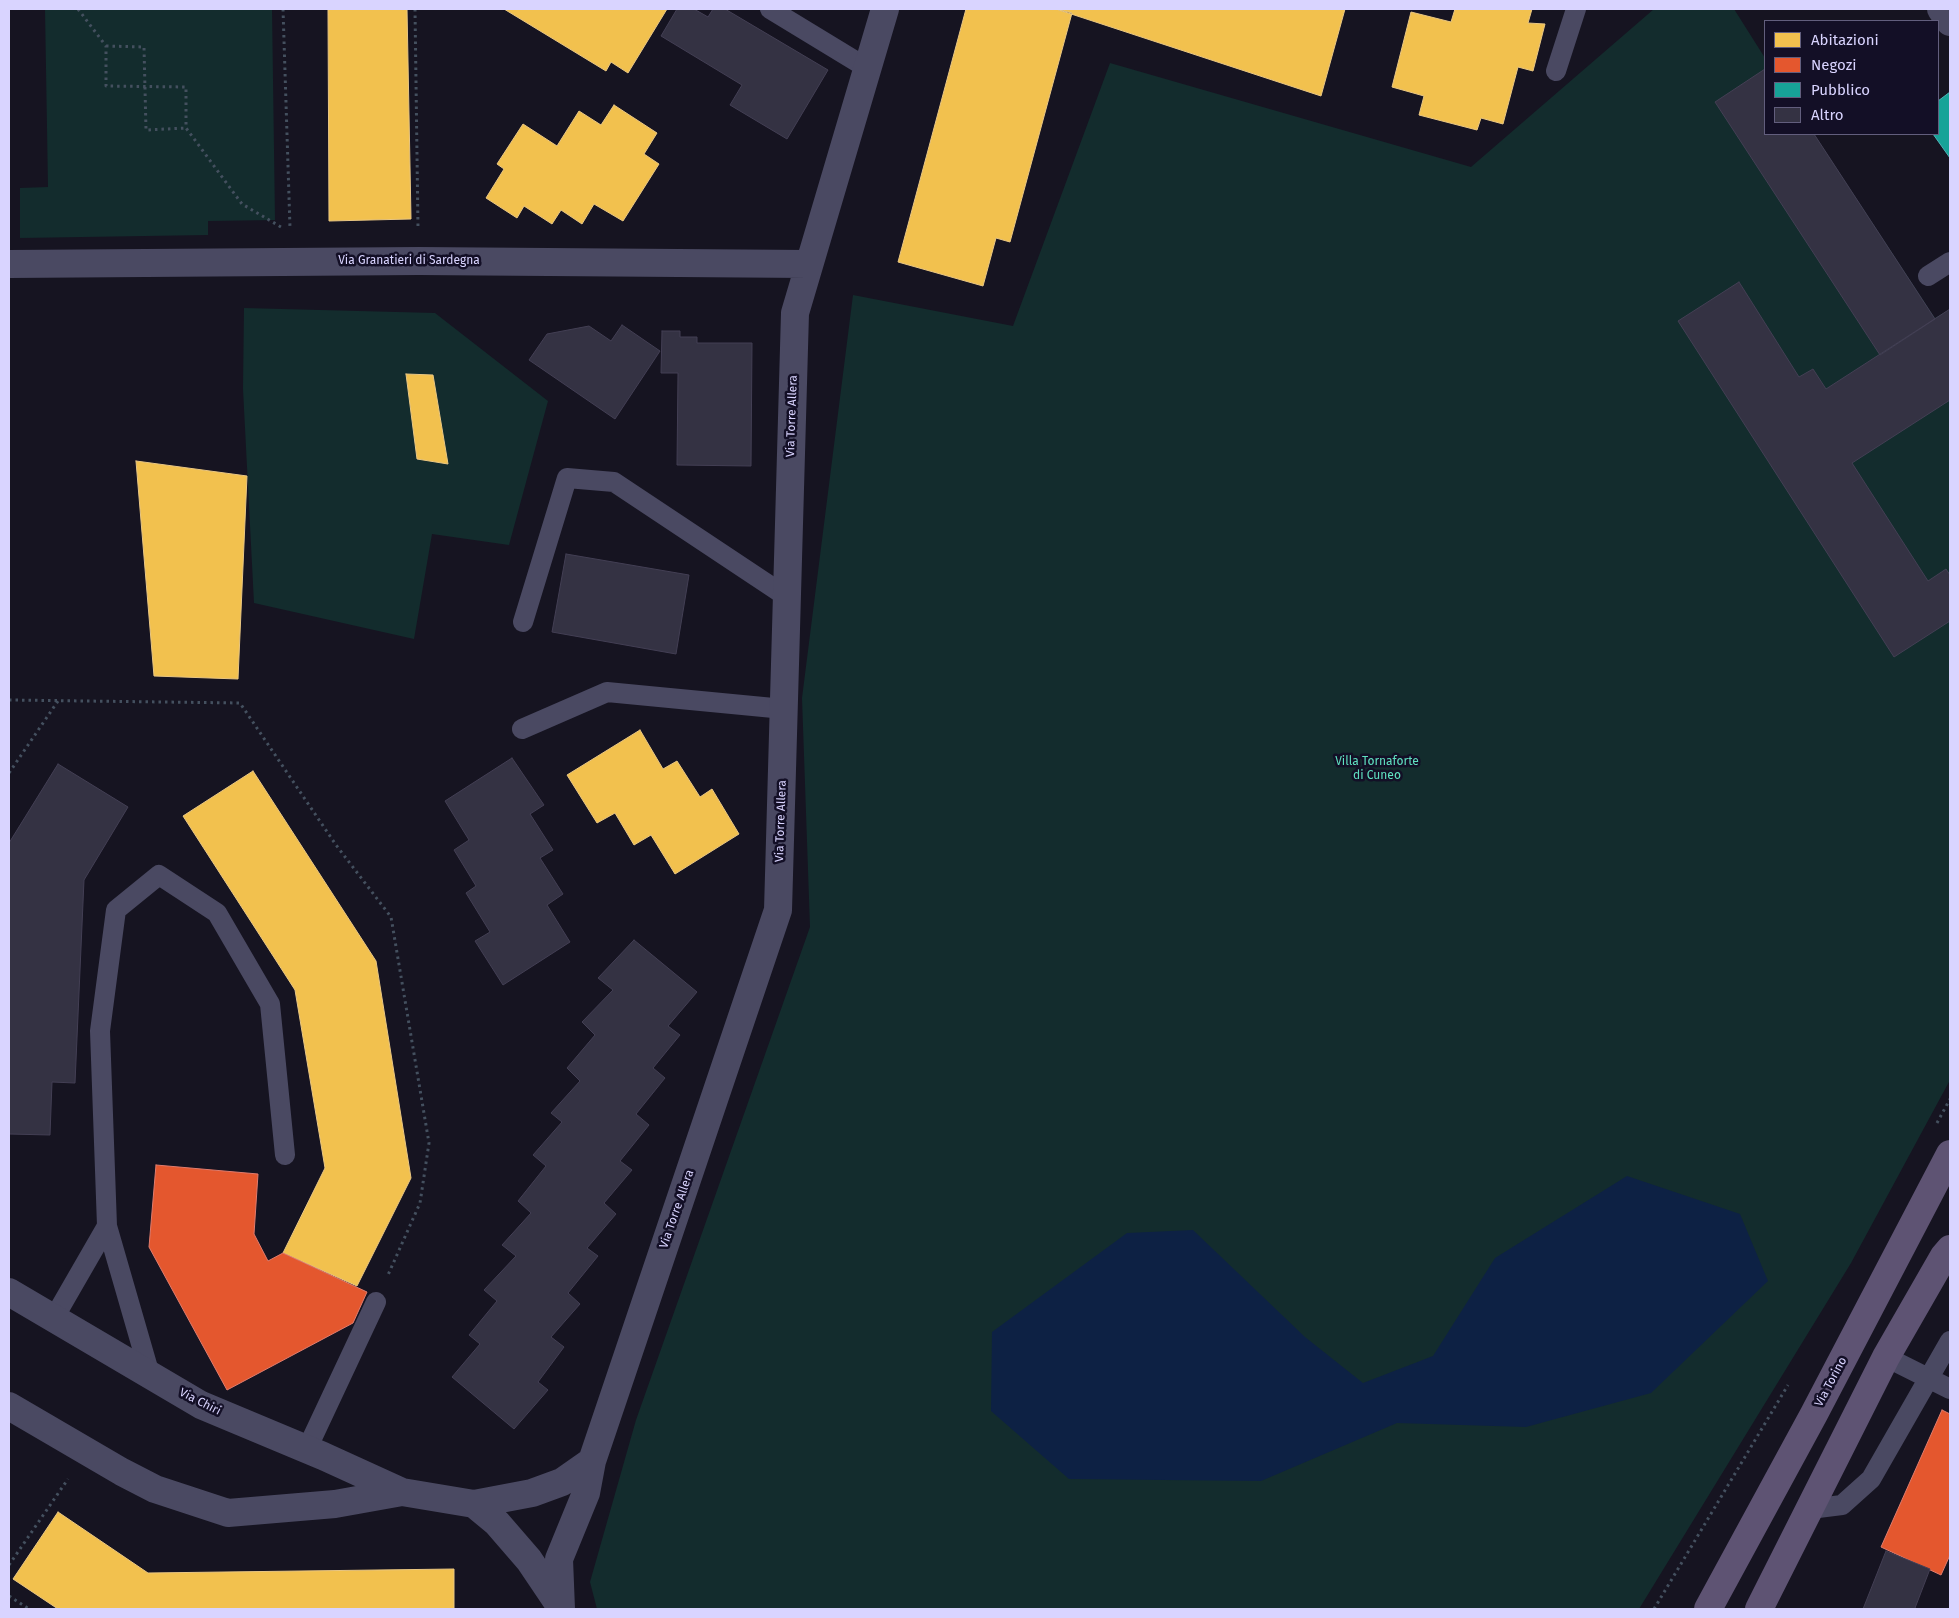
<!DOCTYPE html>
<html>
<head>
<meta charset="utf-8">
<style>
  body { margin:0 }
  #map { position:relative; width:1959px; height:1618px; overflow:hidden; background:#161421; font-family:"Fira Sans",sans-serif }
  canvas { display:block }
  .frame { position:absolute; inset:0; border:10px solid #d9d4ff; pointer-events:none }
  .legend { position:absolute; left:1764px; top:20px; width:175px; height:115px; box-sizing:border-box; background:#130f26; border:1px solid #625e7d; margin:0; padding:6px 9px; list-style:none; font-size:15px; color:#d9d4ff }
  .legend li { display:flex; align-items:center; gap:10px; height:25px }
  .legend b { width:25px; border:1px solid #625e7d }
</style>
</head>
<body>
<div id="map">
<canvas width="1959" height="1618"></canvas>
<div class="frame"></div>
<ul class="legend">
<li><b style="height:14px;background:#f2c14e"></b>Abitazioni</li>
<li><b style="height:14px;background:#e4572e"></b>Negozi</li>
<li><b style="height:14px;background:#17a398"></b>Pubblico</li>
<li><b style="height:14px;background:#343243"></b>Altro</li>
</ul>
</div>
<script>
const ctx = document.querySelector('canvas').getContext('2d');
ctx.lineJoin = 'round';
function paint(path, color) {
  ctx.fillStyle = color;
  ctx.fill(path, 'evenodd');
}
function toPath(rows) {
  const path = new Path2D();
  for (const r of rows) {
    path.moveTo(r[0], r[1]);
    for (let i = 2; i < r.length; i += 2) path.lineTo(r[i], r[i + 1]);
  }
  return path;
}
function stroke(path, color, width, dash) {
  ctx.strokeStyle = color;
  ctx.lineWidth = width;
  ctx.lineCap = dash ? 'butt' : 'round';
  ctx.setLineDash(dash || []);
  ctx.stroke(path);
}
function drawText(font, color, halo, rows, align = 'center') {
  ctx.font = font + ' "Fira Sans",sans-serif';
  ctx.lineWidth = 5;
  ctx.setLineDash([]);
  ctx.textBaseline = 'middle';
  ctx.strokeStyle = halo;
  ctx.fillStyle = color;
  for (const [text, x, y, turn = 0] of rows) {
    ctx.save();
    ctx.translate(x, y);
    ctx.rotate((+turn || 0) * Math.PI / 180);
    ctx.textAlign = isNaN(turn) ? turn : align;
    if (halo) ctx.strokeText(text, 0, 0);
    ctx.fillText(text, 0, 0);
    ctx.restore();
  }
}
const green = toPath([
  [45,9,272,9,275,220,208,221,208,235,20,238,20,188,48,187],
  [1654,9,1734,9,1765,58,1765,134,1814,134,1935,318,1950,309,1950,1080,1851,1263,1639,1609,597,1609,590,1582,636,1420,810,927,802,698,853,295,1013,326,1110,63,1471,167],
  [244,308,435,313,548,401,509,545,432,534,414,639,254,603,243,389]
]);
const water = toPath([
  [1627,1176,1740,1214,1768,1281,1651,1393,1526,1427,1397,1423,1261,1481,1069,1479,991,1411,992,1332,1127,1233,1193,1230,1305,1337,1363,1383,1433,1356,1495,1258]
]);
const homes = toPath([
  [328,9,407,9,411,219,329,221,328,9],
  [504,9,667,9,628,73,611,62,606,71,504,9],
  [966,9,1056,9,1072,13,1010,242,996,238,983,286,898,262,966,9],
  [1056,9,1345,9,1321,96,1056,9],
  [1455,9,1532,9,1528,23,1545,24,1533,71,1518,67,1503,124,1481,118,1477,130,1419,115,1424,96,1392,87,1411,12,1451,22,1455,9],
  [614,105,657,133,644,154,659,164,623,221,594,204,582,224,561,210,552,224,524,206,517,218,486,198,504,169,497,164,523,124,557,146,579,111,601,125,614,105],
  [406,374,433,375,448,464,417,459,406,374],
  [136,461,247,476,238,679,154,676,136,461],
  [640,730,663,769,677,761,700,797,712,789,739,834,675,874,651,835,634,845,615,813,597,823,567,775,640,730],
  [253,771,376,961,411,1178,357,1286,283,1253,325,1168,295,990,183,816,253,771],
  [58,1512,148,1573,454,1569,454,1609,58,1609,13,1579,58,1512]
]);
const shops = toPath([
  [156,1165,258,1174,254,1234,268,1261,283,1253,367,1292,353,1323,227,1390,149,1247,156,1165],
  [1942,1410,1950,1414,1950,1555,1941,1575,1881,1547,1942,1410]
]);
const public = toPath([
  [1950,92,1950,158,1933,134,1938,134,1938,101,1950,92]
]);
const building = toPath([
  [677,9,694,9,708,17,713,9,725,9,828,70,787,139,730,105,742,85,661,36,677,9],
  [1765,69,1765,134,1814,134,1935,319,1880,355,1715,102,1765,69],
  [1739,282,1799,377,1813,369,1826,389,1950,309,1950,400,1852,463,1928,581,1946,569,1950,575,1950,621,1894,657,1678,321,1739,282],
  [622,325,660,351,615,419,529,360,547,334,589,326,611,341,622,325],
  [662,331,680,331,680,337,697,337,697,343,752,343,751,466,677,465,678,373,661,373,662,331],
  [566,554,689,575,676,654,552,632,566,554],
  [512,758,544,805,530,814,553,850,540,858,563,894,547,905,570,942,503,985,475,941,490,932,466,893,476,886,454,850,469,840,445,801,512,758],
  [58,764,128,807,84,880,75,1083,52,1082,50,1135,9,1134,9,843,58,764],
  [634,940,697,992,668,1026,680,1035,653,1068,665,1078,636,1114,649,1125,620,1161,632,1170,604,1203,616,1214,587,1248,598,1256,568,1293,580,1304,551,1337,564,1347,538,1382,548,1390,514,1429,452,1377,480,1344,469,1335,497,1301,484,1290,516,1256,502,1245,531,1213,518,1201,546,1166,533,1155,562,1122,551,1113,580,1081,567,1068,595,1035,582,1022,613,990,598,978,634,940],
  [1886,1551,1930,1569,1915,1608,1918,1609,1863,1609,1886,1551]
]);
const path = toPath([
  [78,9,106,46,106,86,186,87,186,128,242,204,281,227],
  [283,9,290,228],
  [415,9,418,228],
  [106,46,144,47,146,130,186,128],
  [9,700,240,703,336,845,391,917,429,1143,420,1203,388,1275],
  [9,773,58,701],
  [1937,1123,1950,1099],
  [9,1565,68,1479],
  [9,1596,29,1609],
  [1654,1609,1788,1385]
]);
const lane = toPath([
  [770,9,867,68],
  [1556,71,1576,9],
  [1928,276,1950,262],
  [523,622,567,478,614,482,787,597],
  [522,729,607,692,784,709],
  [107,1226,150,1375],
  [54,1318,107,1226,100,1031,116,910,159,875,217,913,270,1004,285,1155],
  [1886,1357,1950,1389],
  [307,1449,376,1302],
  [1810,1509,1842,1505,1871,1479,1950,1341]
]);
const street = toPath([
  [1941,9,1950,22],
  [9,264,419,261,808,264],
  [9,1292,201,1405,323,1456,402,1492,474,1504,532,1493,562,1482,592,1461],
  [9,1406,122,1472,155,1489,228,1513,335,1504,402,1492],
  [474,1504,497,1523,529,1560,560,1606],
  [561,1609,559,1559,586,1493,592,1461,778,910,795,313,885,9]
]);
const primary = toPath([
  [1708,1609,1814,1414,1950,1154],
  [1759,1609,1886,1357,1944,1256,1950,1249]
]);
const streetNames = [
  ["Via Granatieri di Sardegna",409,261],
  ["Via Torre Allera",792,416,-88],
  ["Via Torre Allera",781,821,-88],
  ["Via Torre Allera",677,1209,-71],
  ["Via Torino",1831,1382,-62],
  ["Via Chiri",200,1402,27]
];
const parkNames = [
  ["Villa Tornaforte",1377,762],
  ["di Cuneo",1377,776]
];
paint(green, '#132c2d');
paint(water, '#0d2144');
paint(homes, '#f2c14e');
stroke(homes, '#eac783', 1);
paint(shops, '#e4572e');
stroke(shops, '#e17c6d', 1);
paint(public, '#17a398');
stroke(public, '#51b2b7', 1);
paint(building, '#343243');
stroke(building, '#433f54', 1);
stroke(path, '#44505f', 3, [2.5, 4]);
stroke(lane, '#4a4962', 20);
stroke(street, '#4a4962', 28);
stroke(primary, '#5e5373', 28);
drawText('12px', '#d9d4ff', '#130f26', streetNames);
drawText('12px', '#5fe0c0', '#130f26', parkNames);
</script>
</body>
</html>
